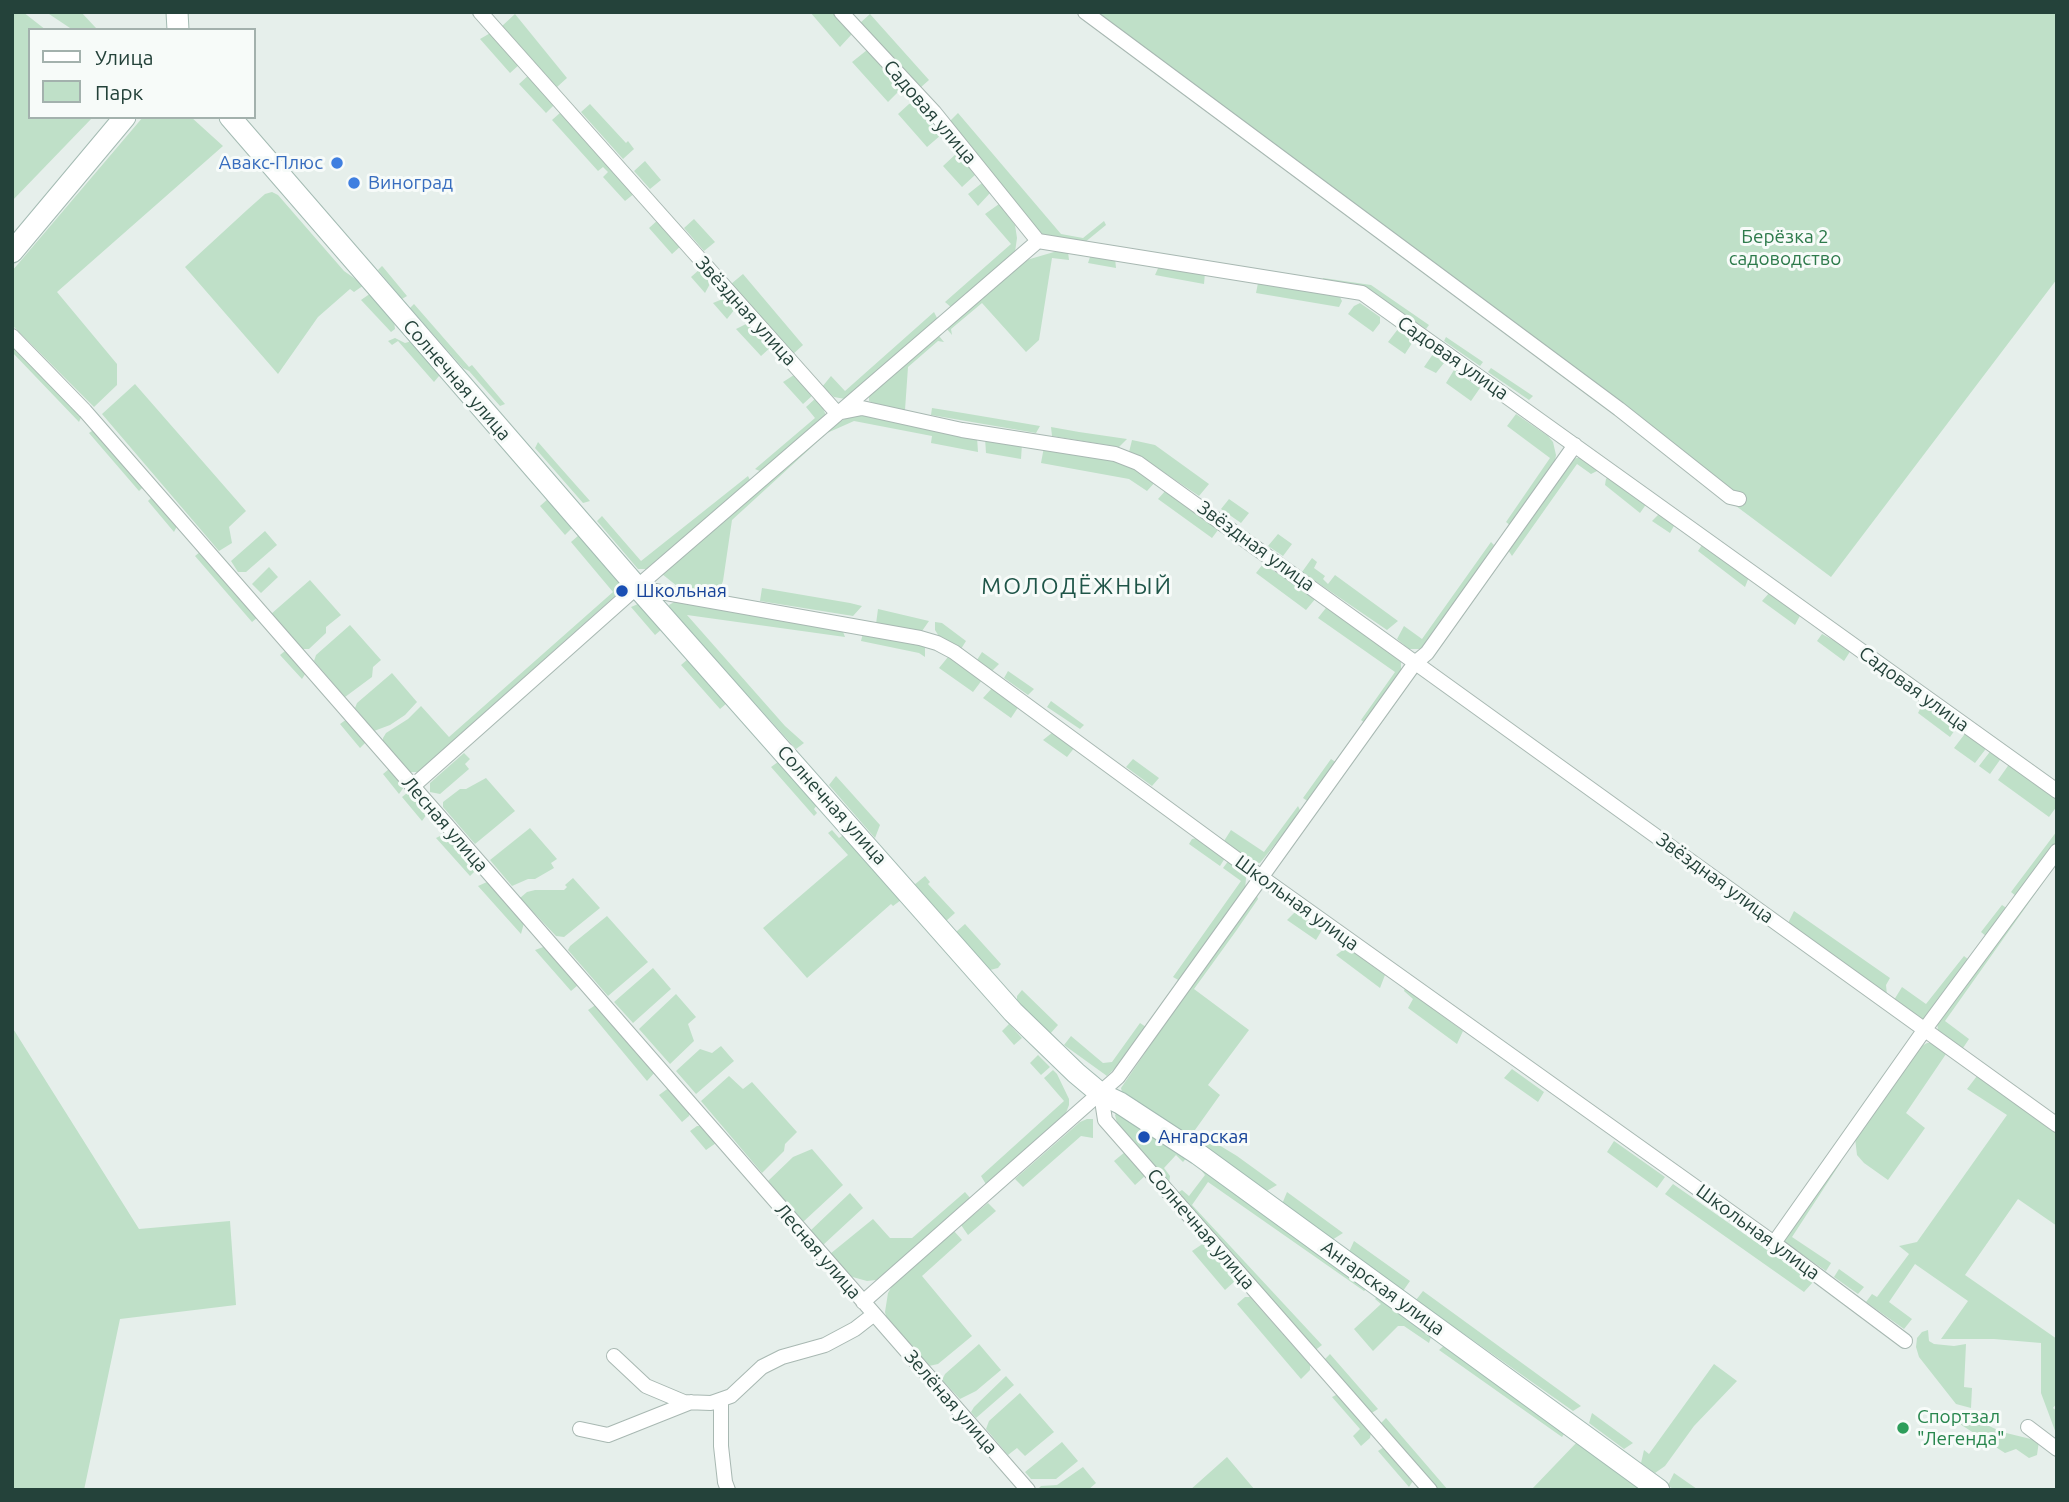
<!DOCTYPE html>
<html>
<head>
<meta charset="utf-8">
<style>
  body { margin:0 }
  #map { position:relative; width:2069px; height:1502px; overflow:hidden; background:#e6efeb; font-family:Ubuntu,sans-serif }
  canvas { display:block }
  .frame { position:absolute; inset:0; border:14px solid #24423a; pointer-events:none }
  .legend { position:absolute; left:28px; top:28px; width:228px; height:91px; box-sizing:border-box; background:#f7fbf9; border:2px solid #a3b1ad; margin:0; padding:9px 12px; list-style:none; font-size:21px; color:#24423a }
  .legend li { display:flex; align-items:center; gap:14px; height:35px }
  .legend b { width:35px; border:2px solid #a3b1ad }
</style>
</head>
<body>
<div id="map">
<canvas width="2069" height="1502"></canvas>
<div class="frame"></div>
<ul class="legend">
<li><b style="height:9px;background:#fff"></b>Улица</li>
<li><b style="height:19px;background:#bfe0c8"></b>Парк</li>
</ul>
</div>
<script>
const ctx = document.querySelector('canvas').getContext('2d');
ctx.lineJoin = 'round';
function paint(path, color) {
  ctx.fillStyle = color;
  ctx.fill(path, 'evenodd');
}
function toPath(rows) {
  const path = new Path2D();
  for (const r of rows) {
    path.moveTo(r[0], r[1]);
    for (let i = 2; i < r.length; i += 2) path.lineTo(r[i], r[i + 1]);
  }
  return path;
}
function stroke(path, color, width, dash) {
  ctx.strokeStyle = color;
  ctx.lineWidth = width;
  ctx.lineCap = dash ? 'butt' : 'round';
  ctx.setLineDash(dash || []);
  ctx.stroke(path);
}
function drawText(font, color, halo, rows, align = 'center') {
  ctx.font = font + ' Ubuntu,sans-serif';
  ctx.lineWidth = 6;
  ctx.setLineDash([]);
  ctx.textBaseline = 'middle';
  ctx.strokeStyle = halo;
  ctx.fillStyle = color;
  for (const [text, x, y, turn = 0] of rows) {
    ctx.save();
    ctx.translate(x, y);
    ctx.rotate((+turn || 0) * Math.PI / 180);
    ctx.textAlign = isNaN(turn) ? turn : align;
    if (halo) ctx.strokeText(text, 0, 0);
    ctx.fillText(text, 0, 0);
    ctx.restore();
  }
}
const green = toPath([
  [12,12,23,12,46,30,30,30,30,117,93,117,12,201],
  [46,12,81,12,96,28,73,30],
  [810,12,832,12,852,34,840,47],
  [1075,12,2057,12,2057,279,1831,577],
  [515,14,567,78,557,87,502,26],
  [870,14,929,80,920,88,860,23],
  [492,32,520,64,510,73,480,39],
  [867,50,897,83,896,85,900,90,888,102,852,62],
  [530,74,555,104,546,113,519,84],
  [914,103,941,135,927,147,898,114,909,104],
  [590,104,626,143,628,141,634,149,623,159,581,112],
  [561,112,635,193,625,201,603,177,608,172,603,167,598,171,552,120],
  [958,113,1061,234,1083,238,1104,221,1106,225,1084,243,1047,237,1039,232,950,121],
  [143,117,191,117,223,146,57,292,117,364,117,385,94,407,12,325,12,271],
  [957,153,975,175,962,187,943,166],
  [645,161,661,180,650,189,634,171],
  [982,183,990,193,978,206,968,194],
  [272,192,278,195,344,271,364,285,354,292,350,289,318,317,278,374,185,267,247,210,265,194],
  [999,204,1015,225,1017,238,1015,252,952,308,945,302,1011,244,985,214],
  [659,219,682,245,672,254,649,228],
  [694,219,715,242,704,251,684,228],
  [1054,252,1068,252,1069,260,1052,258,1039,340,1026,352,982,303,951,329,952,335,946,328,1015,267,1030,259],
  [1091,254,1115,258,1116,268,1088,263],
  [382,266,383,267,407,296,402,299,378,270],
  [1159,266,1205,273,1204,284,1155,275],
  [700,269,711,282,705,293,691,277],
  [743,274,803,345,792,355,731,284],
  [1323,278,1371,285,1429,325,1426,329,1369,291,1322,282],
  [1258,283,1339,295,1342,301,1339,307,1256,293],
  [371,293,394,320,395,329,391,332,361,300],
  [725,298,735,309,727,319,713,303],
  [1360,303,1380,317,1380,323,1373,332,1348,314,1354,306],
  [414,304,469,367,472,365,505,404,500,406,469,371,463,368,410,308],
  [934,312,938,320,845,399,834,397,822,387,831,376,845,391],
  [750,322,771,347,761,356,736,329],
  [1398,329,1414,340,1405,354,1388,342],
  [939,336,944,342,938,341,908,367,905,410,880,406,869,401,869,394],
  [1446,337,1483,362,1480,366,1444,341],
  [395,338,405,343,412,341,439,370,439,376,434,382,398,341,392,345,388,341],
  [12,343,82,415,79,422,12,352],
  [1433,354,1444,363,1436,373,1424,367],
  [1491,368,1533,396,1529,400,1488,372],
  [1454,370,1480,388,1471,401,1446,383],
  [794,375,813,395,803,404,783,382],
  [135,384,246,511,229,527,232,543,219,551,102,414],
  [816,398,822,405,826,416,762,472,755,469,815,418,806,407],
  [932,408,963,413,1040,426,1036,433,931,415],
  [857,413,977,437,978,452,931,443,932,436,854,421,827,433,732,520,723,581,717,596,682,590,662,574,835,424],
  [1516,414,1548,436,1553,442,1556,455,1555,461,1511,526,1506,522,1550,458,1507,426],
  [1051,427,1079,432,1127,439,1119,447,1052,436],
  [95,429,144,486,139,491,89,433],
  [985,438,1022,444,1021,459,986,453],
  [1132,440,1155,445,1209,484,1199,496,1141,457,1129,452],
  [538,442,559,466,590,501,583,503,535,448],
  [1044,447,1113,459,1138,468,1156,481,1147,491,1129,479,1041,463],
  [1577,458,1583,458,1599,467,1597,471,1591,474,1577,464,1512,556,1508,550,1572,459],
  [1610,475,1647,503,1640,513,1605,485,1606,479],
  [748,476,751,482,646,569,638,569,597,521,602,516,641,561],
  [1167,489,1218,530,1212,538,1158,499],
  [152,497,177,526,174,532,148,501],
  [549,498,573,527,565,535,540,506],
  [1229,499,1249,513,1241,523,1221,509],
  [1660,513,1675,524,1670,533,1652,521],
  [265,531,277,545,246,572,238,572,231,561],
  [1278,534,1292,544,1283,556,1268,546],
  [579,535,619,580,620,587,616,595,418,772,407,772,383,742,383,738,386,733,408,719,421,706,449,737,613,592,571,542],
  [1491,542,1494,545,1490,551,1491,554,1422,649,1409,649,1397,639,1404,626,1422,639],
  [1702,545,1749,577,1745,587,1698,551],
  [200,552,258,617,252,622,195,556],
  [1312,558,1317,562,1314,568,1325,576,1323,579,1328,584,1335,575,1398,621,1387,630,1302,572],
  [1263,564,1316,598,1306,610,1256,573],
  [269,567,278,577,261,593,252,584],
  [310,580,341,615,326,627,326,633,309,649,302,649,271,614],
  [762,588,850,603,862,606,853,616,760,601],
  [1770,592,1801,614,1795,625,1762,601],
  [674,602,842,629,845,637,687,615,785,726,804,743,796,749,670,609,669,605],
  [638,604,662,629,655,635,631,607],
  [1329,604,1401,662,1401,674,1366,724,1361,720,1395,672,1318,618],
  [878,609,929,621,922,631,876,624],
  [935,622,942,623,966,641,961,649,940,638,935,630],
  [350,625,381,660,373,667,372,677,345,697,314,661,316,655],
  [863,633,925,645,925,657,919,653,861,641],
  [1822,634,1851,650,1844,661,1817,641],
  [285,651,289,651,307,671,302,679,280,655],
  [982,652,999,664,992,671,977,660],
  [948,657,982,680,973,692,939,668],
  [688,659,727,703,720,709,681,665],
  [1008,671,1034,689,1028,695,1004,678],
  [392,673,417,702,405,715,390,725,374,731,355,708,357,703],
  [993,687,1019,706,1011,718,983,698],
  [1051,701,1084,725,1080,729,1047,707],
  [1928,705,1957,727,1950,737,1918,713,1921,707],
  [347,719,366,742,360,748,340,724],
  [1967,731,1988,746,1975,763,1954,748],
  [1053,732,1075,747,1067,757,1043,740],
  [1992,749,2002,757,1990,774,1979,766],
  [464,753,470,759,465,764,469,769,440,794,430,792,430,783],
  [1133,759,1159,778,1152,786,1126,767],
  [1331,759,1337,763,1309,802,1303,798],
  [778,762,817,805,814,809,817,813,814,816,771,767],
  [2010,763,2057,796,2057,806,2049,817,1998,780],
  [389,769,404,787,399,794,383,774],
  [836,776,880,825,875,838,829,785],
  [486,778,515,811,475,844,443,807,443,802,460,789,466,789],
  [407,793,411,794,427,814,422,821,402,797],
  [1298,806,1301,812,1260,863,1250,862,1224,841,1231,830,1264,852],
  [530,828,557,859,551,863,554,868,535,879,528,879,512,886,490,860],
  [832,830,839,838,845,834,901,900,893,906,891,904,807,978,763,928,848,855,828,833],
  [2057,831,2057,842,2017,897,2011,892],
  [446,833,473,863,475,871,470,876,436,838],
  [1197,838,1225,858,1220,866,1189,844,1192,839],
  [2057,856,2057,863,1945,1021,1969,1039,1963,1048,1938,1031,1937,1022],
  [1229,860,1243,871,1246,878,1245,891,1180,981,1173,977,1241,881,1223,868],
  [925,876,930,882,928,884,955,913,946,921,914,885],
  [573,878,600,908,564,937,556,936,520,898,527,892,535,890,564,890,567,887,565,885],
  [487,882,524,923,521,934,478,886],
  [1257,896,1258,899,1236,931,1194,989,1249,1030,1208,1085,1220,1095,1195,1130,1197,1133,1192,1139,1122,1092,1121,1088,1190,987],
  [2002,905,2008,909,1987,937,1981,932],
  [1296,911,1322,930,1316,940,1287,920],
  [1794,911,1890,978,1886,985,1887,995,1789,925,1789,921],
  [607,916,648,962,608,996,568,950,570,946],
  [965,924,1001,964,998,968,990,970,956,932],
  [546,946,578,985,571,991,535,950],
  [1347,947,1385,975,1380,988,1336,955],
  [1964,956,1969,960,1926,1019,1922,1020,1894,1000,1902,987,1926,1004],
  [653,968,671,989,633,1023,614,1002],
  [1405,988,1463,1031,1457,1044,1408,1008,1413,999,1404,991],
  [1022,990,1058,1025,1050,1034,1017,1001,1017,996],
  [676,994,696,1017,688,1024,694,1041,670,1064,639,1029],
  [597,1004,656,1071,647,1081,588,1010],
  [1140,1023,1146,1027,1118,1065,1107,1076,1064,1045,1071,1036,1103,1063,1112,1062],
  [1009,1024,1022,1038,1014,1045,1002,1031],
  [12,1027,139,1229,230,1221,236,1305,120,1319,84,1490,12,1490],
  [1927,1043,1935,1043,1946,1054,1906,1113,1925,1128,1888,1180,1864,1163,1857,1155,1855,1138,1920,1047],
  [721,1046,734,1061,696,1094,676,1071,700,1049,712,1053],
  [1038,1055,1050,1067,1041,1075,1030,1063],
  [1512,1069,1544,1092,1538,1102,1504,1078],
  [1053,1070,1057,1074,1069,1099,1069,1105,1064,1118,987,1186,981,1176,1064,1101,1044,1078],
  [729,1076,743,1089,752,1082,797,1132,785,1144,784,1151,762,1173,701,1101],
  [1977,1076,2057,1133,2057,1226,2018,1199,1965,1275,2057,1339,2057,1403,2053,1408,2057,1411,2057,1436,2041,1393,2041,1343,1994,1339,1941,1339,1968,1301,1915,1264,1889,1302,1912,1319,1904,1329,1866,1302,1872,1294,1877,1297,1909,1254,1899,1246,1917,1242,2007,1115,1967,1089],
  [670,1087,690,1110,689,1116,682,1122,659,1095],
  [1118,1112,1188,1156,1183,1162,1176,1155,1164,1168,1170,1176,1169,1184,1117,1123,1115,1115],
  [1087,1119,1093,1119,1093,1138,1081,1136,1023,1187,1015,1179,1080,1122],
  [697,1126,703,1126,716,1143,706,1150,690,1131],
  [1209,1139,1237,1156,1277,1185,1265,1192,1201,1147],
  [1614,1141,1665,1177,1657,1188,1607,1152],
  [812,1149,843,1185,803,1222,768,1181,793,1157],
  [1125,1152,1145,1176,1135,1185,1114,1161],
  [1839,1160,1841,1162,1792,1237,1831,1263,1826,1271,1785,1243,1784,1239],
  [1197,1165,1369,1287,1364,1291,1208,1182,1192,1205,1322,1345,1314,1351,1177,1193,1182,1190,1189,1196,1205,1175],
  [1673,1184,1813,1282,1804,1292,1665,1194],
  [965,1192,971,1199,885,1275,876,1280,867,1281,849,1276,830,1254,873,1219,890,1238,912,1238],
  [1287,1192,1343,1233,1332,1240,1282,1204],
  [850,1193,863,1208,823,1245,810,1231],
  [988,1203,996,1211,968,1235,961,1225],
  [954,1231,962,1240,922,1276,972,1336,938,1364,929,1366,887,1320,885,1312,888,1293,893,1284],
  [1354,1241,1410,1281,1403,1291,1349,1252],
  [1204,1243,1229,1271,1234,1282,1225,1290,1192,1251],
  [1839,1269,1864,1287,1858,1294,1834,1277],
  [1423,1291,1581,1406,1573,1411,1416,1300],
  [1379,1295,1432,1334,1429,1343,1404,1326,1398,1326,1373,1351,1354,1329,1381,1304,1375,1299],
  [1245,1297,1250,1297,1310,1365,1310,1370,1301,1379,1237,1304],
  [1928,1330,1929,1341,1934,1344,1954,1346,1966,1344,1964,1387,1972,1388,1971,1408,1956,1404,1919,1357,1916,1347,1917,1338,1922,1332],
  [979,1344,1001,1370,976,1391,960,1399,942,1380,945,1374],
  [1446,1344,1566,1431,1562,1437,1439,1350],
  [1330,1354,1378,1409,1370,1414,1323,1361],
  [1714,1364,1737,1381,1694,1426,1665,1466,1655,1473,1641,1463,1644,1450,1649,1454],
  [1006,1376,1014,1385,976,1418,971,1412,974,1407],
  [1020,1393,1054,1432,1025,1456,1017,1448,1008,1455,986,1429,989,1421],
  [1338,1394,1371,1433,1370,1438,1361,1446,1353,1436,1360,1429,1332,1397],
  [1592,1413,1633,1443,1624,1449,1589,1423],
  [1963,1414,2002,1432,2039,1441,2037,1455,2029,1458,2016,1449,2005,1453,1949,1417],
  [1386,1418,1448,1490,1438,1490,1380,1424],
  [1579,1440,1643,1490,1531,1490],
  [1062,1442,1078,1461,1056,1479,1031,1479,1025,1472],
  [1384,1447,1413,1481,1409,1487,1378,1451],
  [1227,1457,1255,1490,1190,1490],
  [1083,1467,1096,1483,1088,1490,1037,1490,1041,1486,1057,1485],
  [1674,1473,1697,1489,1697,1490,1674,1490,1668,1485]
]);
const street = toPath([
  [480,12,837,413,862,408,962,430,1115,454,1138,463,2057,1125],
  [841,12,934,112,1038,241,1362,293,2057,791],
  [1085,12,1619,409,1730,497,1739,499],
  [12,336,85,411,1028,1490],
  [638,588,920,638,937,643,954,652,1261,877,1774,1243,1905,1341],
  [412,787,637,587,1038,241],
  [1101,1094,1105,1120,1430,1490],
  [1774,1243,1925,1029,2057,851],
  [863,1302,1118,1077,1415,663,1427,653,1575,445],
  [614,1356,646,1386,684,1402,711,1403,731,1396,762,1367,782,1357,825,1345,855,1329,873,1315],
  [721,1400,721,1446,725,1482,728,1490],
  [2028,1427,2057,1449],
  [580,1429,608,1435,691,1402]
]);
const secondary = toPath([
  [177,12,178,30],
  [230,117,637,587,1013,1012,1076,1073,1101,1094,1120,1103,1198,1154,1659,1490],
  [12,252,125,117]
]);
const markers = [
  [337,163,7,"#3f7fe0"],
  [354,183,7,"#3f7fe0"],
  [622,591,7,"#1a4fb4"],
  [1144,1137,7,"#1a4fb4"],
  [1903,1428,7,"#2e9e5b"]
];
const streetNames = [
  ["Садовая улица",930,112,49],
  ["Звёздная улица",746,311,48],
  ["Садовая улица",1453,358,35],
  ["Солнечная улица",457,380,49],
  ["Звёздная улица",1256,546,36],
  ["Садовая улица",1914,689,36],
  ["Солнечная улица",832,805,48],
  ["Лесная улица",445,824,49],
  ["Звёздная улица",1715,878,36],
  ["Школьная улица",1297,903,36],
  ["Солнечная улица",1201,1229,49],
  ["Школьная улица",1758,1232,36],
  ["Лесная улица",818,1251,49],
  ["Ангарская улица",1383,1288,36],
  ["Зелёная улица",951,1402,49]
];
const shopNames = [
  ["Авакс-Плюс",323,163],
  ["Виноград",368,183,"left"]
];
const parkNames = [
  ["Берёзка 2",1785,237],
  ["садоводство",1785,259]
];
const transitNames = [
  ["Школьная",636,591],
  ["Ангарская",1158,1137]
];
const leisureNames = [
  ["Спортзал",1917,1417],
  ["\"Легенда\"",1917,1439]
];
const quarterNames = [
  ["МОЛОДЁЖНЫЙ",1077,586]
];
paint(green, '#bfe0c8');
stroke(street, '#a8b8b2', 16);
stroke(secondary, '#a4bbb3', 23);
stroke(street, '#fff', 14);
stroke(secondary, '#fff', 21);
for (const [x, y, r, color] of markers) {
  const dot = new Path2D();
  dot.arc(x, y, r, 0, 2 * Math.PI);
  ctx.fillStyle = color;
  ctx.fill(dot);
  stroke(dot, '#f7fbf9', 2.5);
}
drawText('19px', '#24423a', '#f7fbf9', streetNames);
drawText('19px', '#366cbe', '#f7fbf9', shopNames, 'right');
drawText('19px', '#2d7a4b', '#f7fbf9', parkNames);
drawText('19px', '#164399', '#f7fbf9', transitNames, 'left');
drawText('19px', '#27864d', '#f7fbf9', leisureNames, 'left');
ctx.letterSpacing = '2px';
drawText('23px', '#1f5548', '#f7fbf9', quarterNames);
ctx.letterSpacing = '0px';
</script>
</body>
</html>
